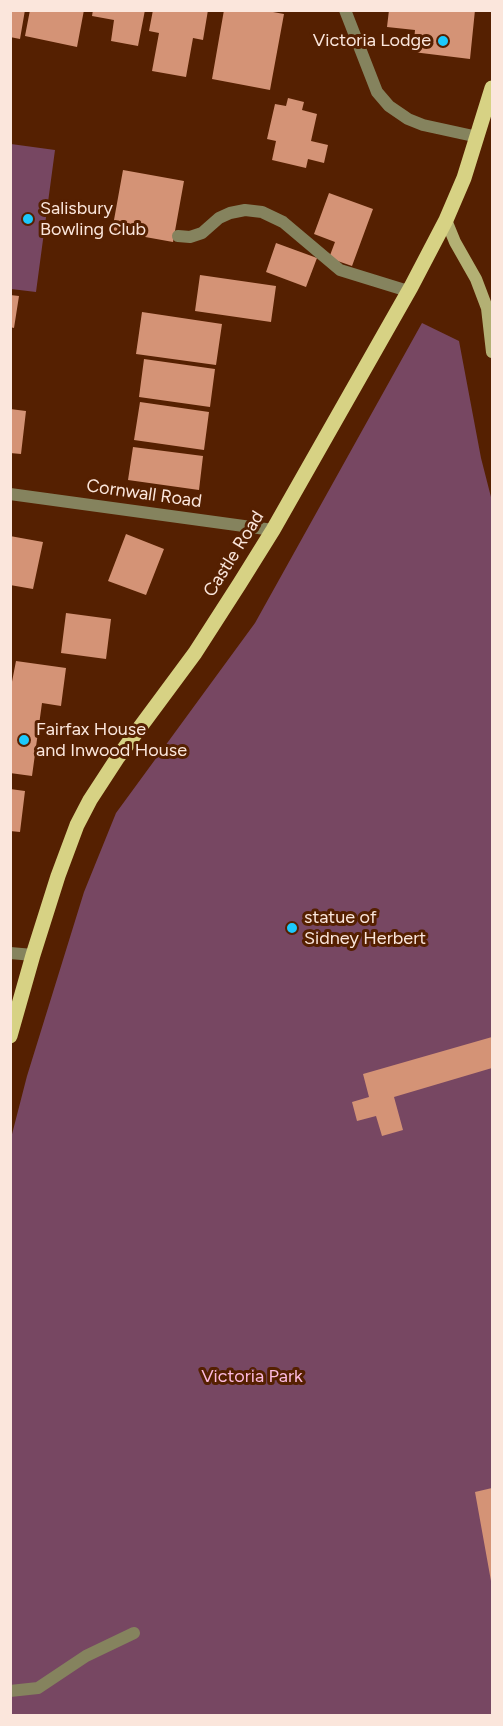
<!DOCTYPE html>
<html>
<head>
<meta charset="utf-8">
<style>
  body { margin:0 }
  #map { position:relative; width:503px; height:1726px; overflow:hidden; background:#552001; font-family:Figtree,sans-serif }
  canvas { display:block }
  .frame { position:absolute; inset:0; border:12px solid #fbe6dc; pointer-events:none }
</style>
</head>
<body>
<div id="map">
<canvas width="503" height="1726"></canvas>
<div class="frame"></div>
</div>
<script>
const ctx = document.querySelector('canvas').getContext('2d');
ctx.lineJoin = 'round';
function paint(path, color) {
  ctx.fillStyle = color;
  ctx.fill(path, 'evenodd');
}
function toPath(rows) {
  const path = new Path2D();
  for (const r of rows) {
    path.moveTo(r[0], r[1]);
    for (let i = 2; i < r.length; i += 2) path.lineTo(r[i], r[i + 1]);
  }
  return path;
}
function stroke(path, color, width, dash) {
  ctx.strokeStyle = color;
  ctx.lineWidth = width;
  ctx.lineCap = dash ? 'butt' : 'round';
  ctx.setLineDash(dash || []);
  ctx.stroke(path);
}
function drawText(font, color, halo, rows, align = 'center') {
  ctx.font = font + ' Figtree,sans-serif';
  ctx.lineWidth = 6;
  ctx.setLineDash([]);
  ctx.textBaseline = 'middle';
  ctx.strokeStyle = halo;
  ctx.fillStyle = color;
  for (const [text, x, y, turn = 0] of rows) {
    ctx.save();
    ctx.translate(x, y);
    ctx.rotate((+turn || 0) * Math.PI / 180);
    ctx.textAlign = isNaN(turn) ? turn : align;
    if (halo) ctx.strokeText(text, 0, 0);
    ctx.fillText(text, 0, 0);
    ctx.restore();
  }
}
const green = toPath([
  [11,144,55,150,36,292,11,289],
  [422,323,459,341,481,458,492,501,492,1715,11,1716,10,1142,27,1076,84,892,116,813,255,623]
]);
const building = toPath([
  [10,10,25,10,20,39,10,37],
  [30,10,84,10,77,47,25,36],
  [93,10,145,10,138,46,111,41,114,20,92,16],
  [153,10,208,10,203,40,193,38,186,77,152,71,159,33,149,31],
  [224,10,262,10,284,14,270,90,212,79],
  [389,10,475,10,470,59,413,52,415,30,387,27],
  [288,98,304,102,302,110,317,114,311,141,328,145,324,163,308,159,306,168,272,160,276,141,267,139,275,104,286,106],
  [123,170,184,181,173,242,112,231],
  [329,193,373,209,352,266,329,258,335,242,314,234],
  [276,243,317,258,306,287,266,272],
  [200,275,276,286,271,322,195,311],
  [10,295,19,296,14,328,10,327],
  [142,312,222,324,216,365,136,354],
  [144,359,215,369,210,407,139,397],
  [140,402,209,412,204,450,134,440],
  [10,409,26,411,21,454,10,453],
  [133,447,203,456,199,490,128,480],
  [126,534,164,549,146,595,108,581],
  [10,536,43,542,33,589,10,585],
  [66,613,111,619,106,659,61,653],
  [16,661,66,668,61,706,42,703,32,776,10,773,10,692],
  [10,789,25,791,20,832,10,831],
  [492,1037,492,1068,394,1097,403,1130,382,1136,376,1116,357,1121,352,1102,369,1097,363,1074],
  [492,1488,492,1581,491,1581,475,1492]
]);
const lane = toPath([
  [178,236,190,237,202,233,219,218,230,213,245,210,262,212,283,222,340,270,408,291],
  [10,1691,38,1688,86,1656,134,1633]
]);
const street = toPath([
  [345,10,377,92,389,106,408,119,423,125,478,137],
  [10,494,273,530],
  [10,953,33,955]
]);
const secondary = toPath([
  [446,220,455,242,476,279,487,308,492,352]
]);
const primary = toPath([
  [10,1036,33,955,58,876,77,825,90,800,118,757,195,653,240,583,273,530,411,287,446,220,464,178,492,88]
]);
const markers = [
  [443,41,6,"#1cc9fc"],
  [28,219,6,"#1cc9fc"],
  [24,740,6,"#1cc9fc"],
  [292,928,6,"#1cc9fc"]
];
const poiNames = [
  ["Victoria Lodge",431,41,"right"],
  ["Salisbury",40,209],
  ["Bowling Club",40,230],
  ["Fairfax House",36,730],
  ["and Inwood House",36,751],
  ["statue of",304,918],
  ["Sidney Herbert",304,939]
];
const streetNames = [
  ["Cornwall Road",144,494,8],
  ["Castle Road",234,554,-58]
];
const parkNames = [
  ["Victoria Park",252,1377]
];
paint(green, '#774762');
paint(building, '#d49376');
stroke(lane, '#85835e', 12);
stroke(street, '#85835e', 12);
stroke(secondary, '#b3b074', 12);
stroke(primary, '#d7d284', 15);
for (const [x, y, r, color] of markers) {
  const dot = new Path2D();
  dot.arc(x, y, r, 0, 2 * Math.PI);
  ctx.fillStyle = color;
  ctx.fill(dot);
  stroke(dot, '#552001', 2);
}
drawText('18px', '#fbe6dc', '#552001', poiNames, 'left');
drawText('18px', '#fbe6dc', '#552001', streetNames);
drawText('18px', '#fcbade', '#552001', parkNames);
</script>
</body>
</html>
